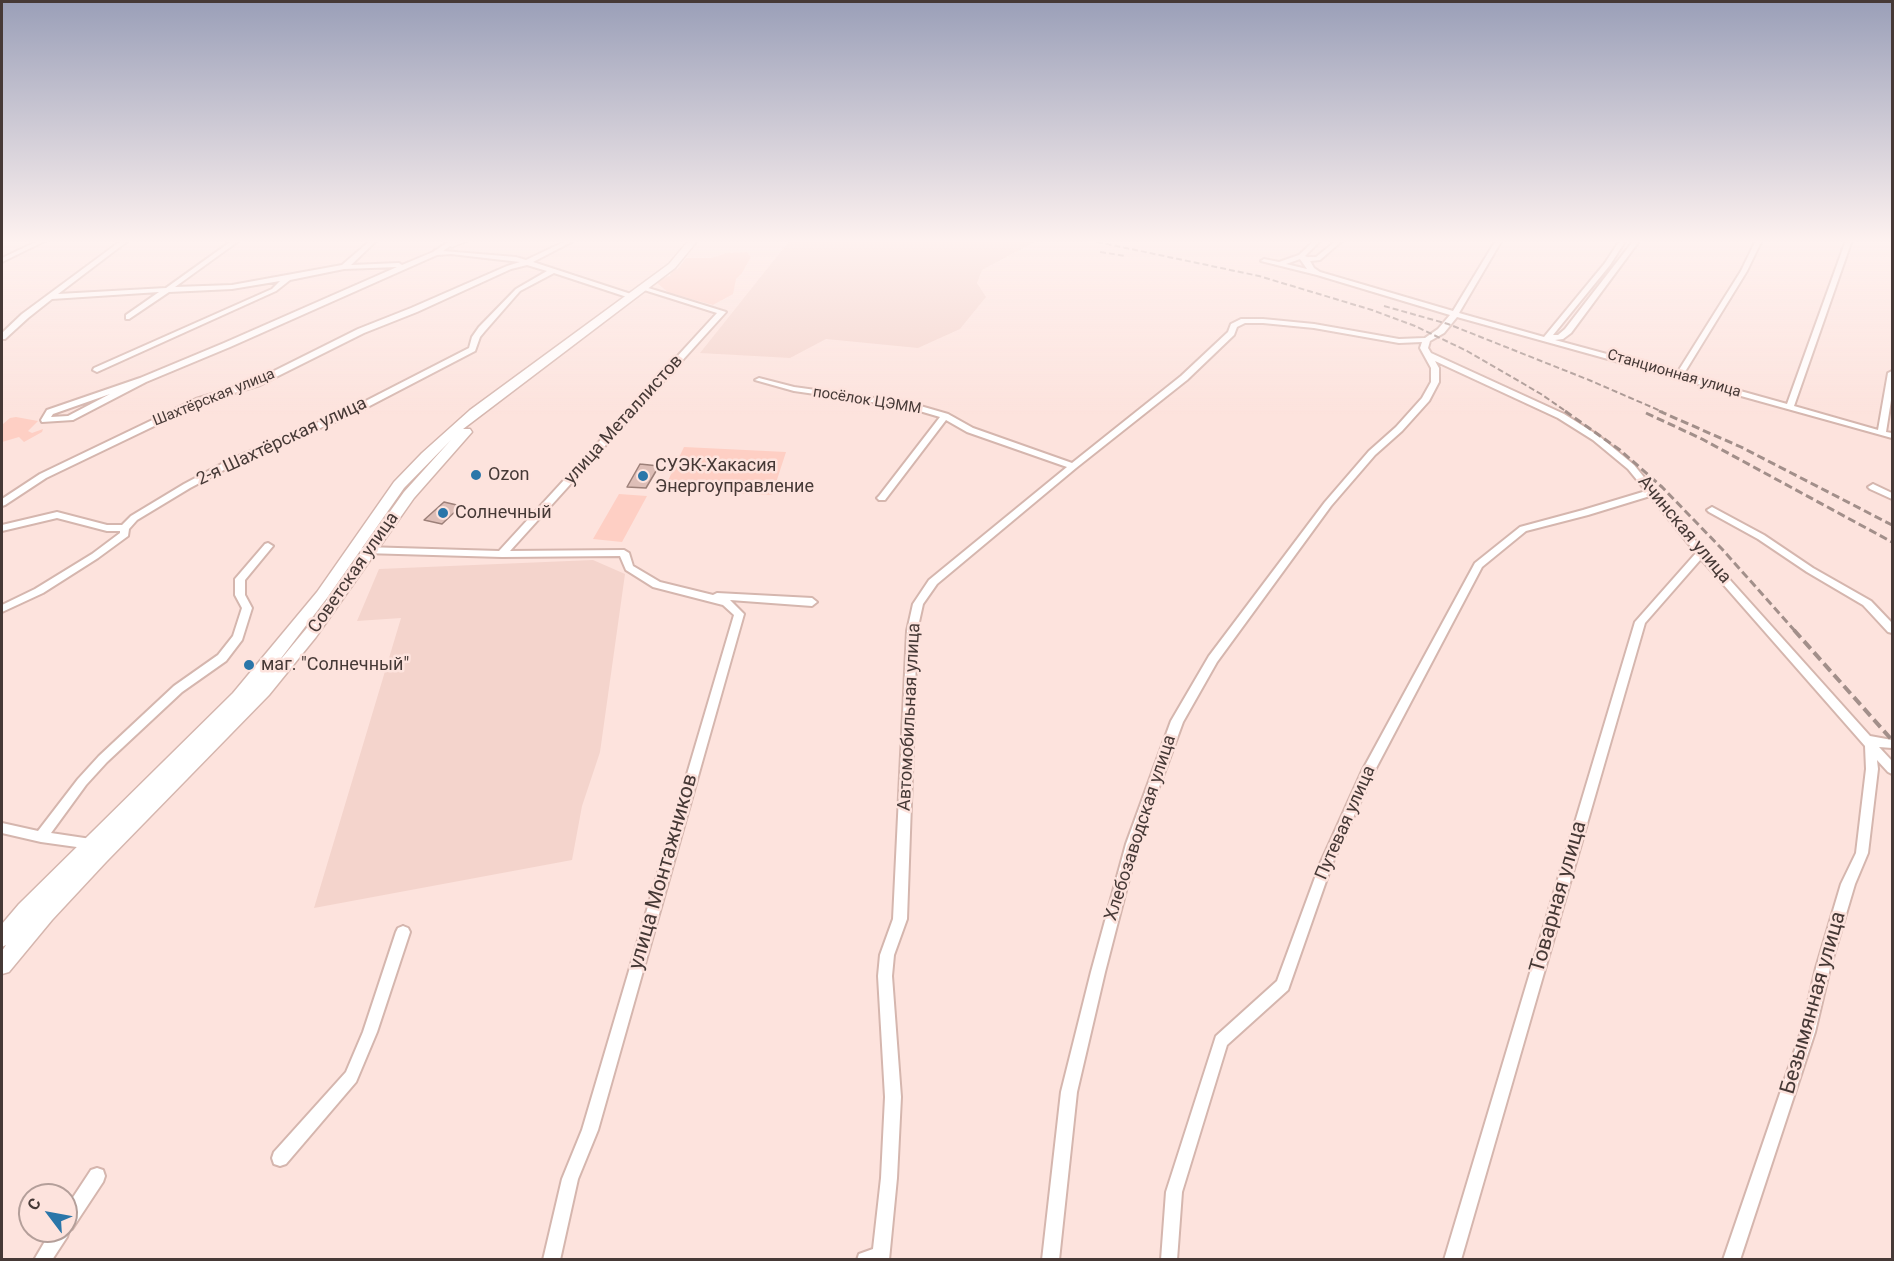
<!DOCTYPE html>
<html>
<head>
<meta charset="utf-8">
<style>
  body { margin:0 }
  #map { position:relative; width:1894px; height:1261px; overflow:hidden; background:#fde3dd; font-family:Roboto,sans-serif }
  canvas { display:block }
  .frame { position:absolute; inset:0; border:3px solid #463936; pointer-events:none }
  .north { position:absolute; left:18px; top:1183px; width:60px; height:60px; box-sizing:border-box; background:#fde3dd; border:2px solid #b49f9a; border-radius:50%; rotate:302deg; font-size:16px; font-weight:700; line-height:24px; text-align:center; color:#463936 }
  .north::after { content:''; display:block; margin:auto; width:21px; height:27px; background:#2a76a9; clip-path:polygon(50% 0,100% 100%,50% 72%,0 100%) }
</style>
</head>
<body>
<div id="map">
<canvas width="1894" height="1261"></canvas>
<div class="frame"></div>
<div class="north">С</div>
</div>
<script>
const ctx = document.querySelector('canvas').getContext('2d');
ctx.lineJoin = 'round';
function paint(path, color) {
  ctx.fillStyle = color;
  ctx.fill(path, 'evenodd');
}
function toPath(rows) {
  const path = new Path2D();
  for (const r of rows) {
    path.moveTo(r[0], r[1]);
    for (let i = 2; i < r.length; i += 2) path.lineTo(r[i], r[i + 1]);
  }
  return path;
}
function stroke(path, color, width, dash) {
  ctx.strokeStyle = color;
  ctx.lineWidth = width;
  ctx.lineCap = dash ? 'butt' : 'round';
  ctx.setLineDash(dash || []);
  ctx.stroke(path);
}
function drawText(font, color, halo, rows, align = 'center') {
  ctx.font = font + ' Roboto,sans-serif';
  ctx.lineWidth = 5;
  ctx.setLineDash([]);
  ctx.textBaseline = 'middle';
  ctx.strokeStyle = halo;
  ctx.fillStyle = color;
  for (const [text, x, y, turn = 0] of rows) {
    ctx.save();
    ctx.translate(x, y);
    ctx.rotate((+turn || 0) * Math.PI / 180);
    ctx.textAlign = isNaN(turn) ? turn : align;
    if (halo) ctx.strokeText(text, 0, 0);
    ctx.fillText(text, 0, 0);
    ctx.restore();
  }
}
const built = toPath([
  [790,240,1038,240,982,270,977,283,986,297,960,329,918,348,826,339,790,358,700,353],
  [593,560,625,574,600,752,582,806,572,860,314,908,401,618,357,621,379,569]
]);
const green = toPath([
  [747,252,751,257,742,273,736,279,733,294,713,305,669,293,657,283,662,278,670,276,671,271,678,269,686,258,711,258,727,253],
  [16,417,38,421,28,431,32,433,43,429,42,432,24,442,19,437,2,442,3,424,10,418],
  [684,447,786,452,772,495,664,489],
  [619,494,647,496,622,542,593,539]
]);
const building = toPath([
  [640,464,659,466,646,488,627,487,640,464],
  [444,502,461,506,442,524,424,520,444,502]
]);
const street = toPath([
  [40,240,47,240,2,262,2,258,40,240],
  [122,240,129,240,58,294,166,288,233,240,240,240,175,287,232,285,342,265,371,240,377,240,351,265,399,263,402,265,433,252,451,240,458,240,443,251,516,257,526,260,568,240,575,240,533,262,637,296,630,298,554,273,520,291,485,331,480,337,475,351,358,412,235,464,190,488,137,520,129,529,128,536,98,558,43,593,2,612,2,605,35,589,92,554,120,533,120,531,107,531,57,518,2,531,2,525,57,512,107,525,122,525,131,516,184,484,229,460,352,408,469,348,472,337,479,327,516,289,547,271,527,265,511,269,417,312,364,333,260,385,202,403,46,478,5,505,2,506,2,499,40,474,196,399,254,381,358,329,411,308,507,266,520,262,451,254,437,255,230,347,146,382,73,420,42,422,41,420,47,410,140,378,224,343,397,267,344,269,290,280,276,291,97,372,93,370,94,368,272,289,280,281,232,289,169,292,129,319,126,319,126,315,159,292,52,299,28,318,5,339,2,339,2,333,22,314,122,240],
  [110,394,68,416,51,417,53,414,110,394],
  [1315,240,1321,240,1305,256,1307,257,1316,257,1337,240,1343,240,1320,260,1310,261,1314,268,1320,272,1453,311,1496,240,1502,240,1459,313,1544,337,1605,263,1620,240,1626,240,1610,265,1553,335,1558,335,1565,329,1634,240,1640,240,1571,333,1563,339,1555,340,1677,373,1741,271,1756,240,1762,240,1747,271,1683,375,1787,404,1846,240,1852,240,1794,406,1878,430,1888,373,1892,371,1892,394,1886,432,1892,433,1892,438,1457,317,1444,333,1430,341,1428,348,1431,353,1564,414,1599,436,1634,465,1704,551,1870,736,1892,740,1892,748,1879,747,1892,761,1892,774,1888,772,1877,760,1878,769,1868,853,1855,884,1830,968,1815,1032,1740,1260,1723,1260,1801,1032,1816,968,1841,884,1856,853,1866,769,1865,746,1701,559,1645,623,1461,1260,1444,1260,1635,622,1696,553,1650,496,1588,515,1526,531,1482,567,1374,772,1332,864,1288,990,1227,1045,1182,1192,1177,1260,1161,1260,1166,1192,1216,1036,1277,981,1320,864,1362,771,1475,563,1520,527,1583,510,1646,491,1628,469,1593,440,1558,418,1435,361,1439,368,1439,382,1429,401,1402,431,1375,455,1331,506,1217,662,1183,722,1138,844,1105,972,1077,1092,1059,1260,1042,1260,1061,1092,1091,972,1126,844,1171,721,1209,656,1325,502,1369,451,1396,427,1422,398,1431,382,1431,368,1420,348,1422,342,1399,343,1314,328,1263,323,1245,323,1237,327,1234,335,1187,380,1076,468,937,584,923,604,917,631,907,919,894,955,892,976,901,1097,897,1178,889,1260,857,1260,859,1254,873,1249,881,1178,885,1097,878,976,880,955,893,919,907,631,913,604,929,580,1067,467,967,432,946,420,885,500,879,500,877,498,879,496,940,417,906,407,794,391,755,380,759,378,794,387,910,403,948,414,973,428,1072,463,1181,376,1228,332,1231,324,1241,319,1263,319,1314,324,1399,339,1425,338,1438,329,1450,315,1317,275,1261,261,1264,259,1279,262,1299,255,1315,240],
  [1300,259,1307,269,1286,264,1300,259],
  [641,287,645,287,726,312,510,551,624,550,629,553,633,566,660,582,713,595,717,593,812,598,817,602,812,606,730,600,744,614,598,1130,578,1179,560,1260,543,1260,562,1179,582,1130,734,615,723,605,653,587,626,570,620,556,502,557,364,553,359,550,364,547,499,551,717,313,641,289,641,287],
  [1873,484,1892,493,1892,499,1870,489,1868,487,1873,484],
  [1712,507,1764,535,1813,568,1871,601,1892,623,1892,633,1888,632,1863,605,1807,572,1758,539,1709,512,1707,510,1712,507],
  [268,543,273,546,245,580,245,595,252,608,242,640,226,661,182,692,107,762,86,785,51,833,91,839,95,840,97,844,95,848,91,849,41,842,2,833,2,823,38,831,78,779,99,756,174,686,218,655,233,636,242,608,235,595,235,579,265,544,268,543],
  [403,926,408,928,410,932,377,1032,356,1082,286,1164,280,1166,274,1164,272,1158,274,1152,346,1072,363,1032,396,932,398,928,403,926],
  [97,1168,103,1170,105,1176,103,1182,72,1229,69,1230,67,1237,52,1260,34,1260,51,1231,66,1231,66,1208,91,1170,97,1168]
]);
const secondary = toPath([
  [456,240,469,240,452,247,447,244,456,240],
  [689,240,698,240,675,268,463,429,470,429,472,432,414,498,316,637,269,695,106,862,52,920,9,972,2,974,2,951,6,945,2,947,2,924,19,904,233,693,317,592,394,482,422,453,470,410,669,264,689,240],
  [451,440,404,492,306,629,272,670,327,598,404,488,451,440]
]);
const railFar2 = toPath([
  [1088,240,1259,276,1372,310,1415,326,1467,351,1541,394,1567,412],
  [1100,252,1126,256],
  [1384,306,1448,324,1589,380,1663,412]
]);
const railFar1 = toPath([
  [1565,411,1620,450,1662,487,1722,549,1795,631],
  [1659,411,1741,447,1892,525],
  [1646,413,1702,439,1892,542]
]);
const rail = toPath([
  [1794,630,1892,740]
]);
const markers = [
  [476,475,6,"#2a76a9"],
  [643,476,6,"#2a76a9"],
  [443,513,6,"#2a76a9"],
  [249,665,6,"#2a76a9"]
];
const farStreetnames = [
  ["Станционная улица",1674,374,16],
  ["Шахтёрская улица",214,398,-22],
  ["посёлок ЦЭММ",867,401,9]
];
const streetNames = [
  ["улица Металлистов",624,420,-48],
  ["2-я Шахтёрская улица",282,442,-25],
  ["Ачинская улица",1684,530,50],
  ["Советская улица",354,573,-55],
  ["Автомобильная улица",910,717,-87],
  ["Путевая улица",1346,823,-66],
  ["Хлебозаводская улица",1141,828,-72]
];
const poiNames = [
  ["СУЭК-Хакасия",655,466],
  ["Энергоуправление",655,487],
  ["Ozon",488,475],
  ["Солнечный",455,513],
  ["маг. \"Солнечный\"",261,665]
];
const nearStreetnames = [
  ["улица Монтажников",664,872,-74],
  ["Товарная улица",1559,897,-74],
  ["Безымянная улица",1814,1003,-74]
];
paint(built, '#f4d4cc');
paint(green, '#fecfc4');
paint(building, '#debeb7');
stroke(building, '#9d8079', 1.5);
stroke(street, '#d5b6ae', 4);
stroke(secondary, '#d5b6ae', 3);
paint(street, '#fff');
paint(secondary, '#fff');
stroke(railFar2, '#a28f8a', 2, [6, 3]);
stroke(railFar1, '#a28f8a', 3, [8, 4]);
stroke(rail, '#a28f8a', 4, [10, 5]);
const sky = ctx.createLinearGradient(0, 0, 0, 416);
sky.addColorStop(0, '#9a9fb8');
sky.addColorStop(0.58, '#fef2f0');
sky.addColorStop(1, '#fef2f000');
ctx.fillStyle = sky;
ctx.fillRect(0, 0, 1894, 416);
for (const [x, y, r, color] of markers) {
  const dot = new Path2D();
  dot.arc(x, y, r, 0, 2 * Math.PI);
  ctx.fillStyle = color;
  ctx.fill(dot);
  stroke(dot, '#fde3dd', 2);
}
drawText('15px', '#463936', '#fde3dd', farStreetnames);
drawText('18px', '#463936', '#fde3dd', streetNames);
drawText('18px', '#463936', '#fde3dd', poiNames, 'left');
drawText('21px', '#463936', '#fde3dd', nearStreetnames);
</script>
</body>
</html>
